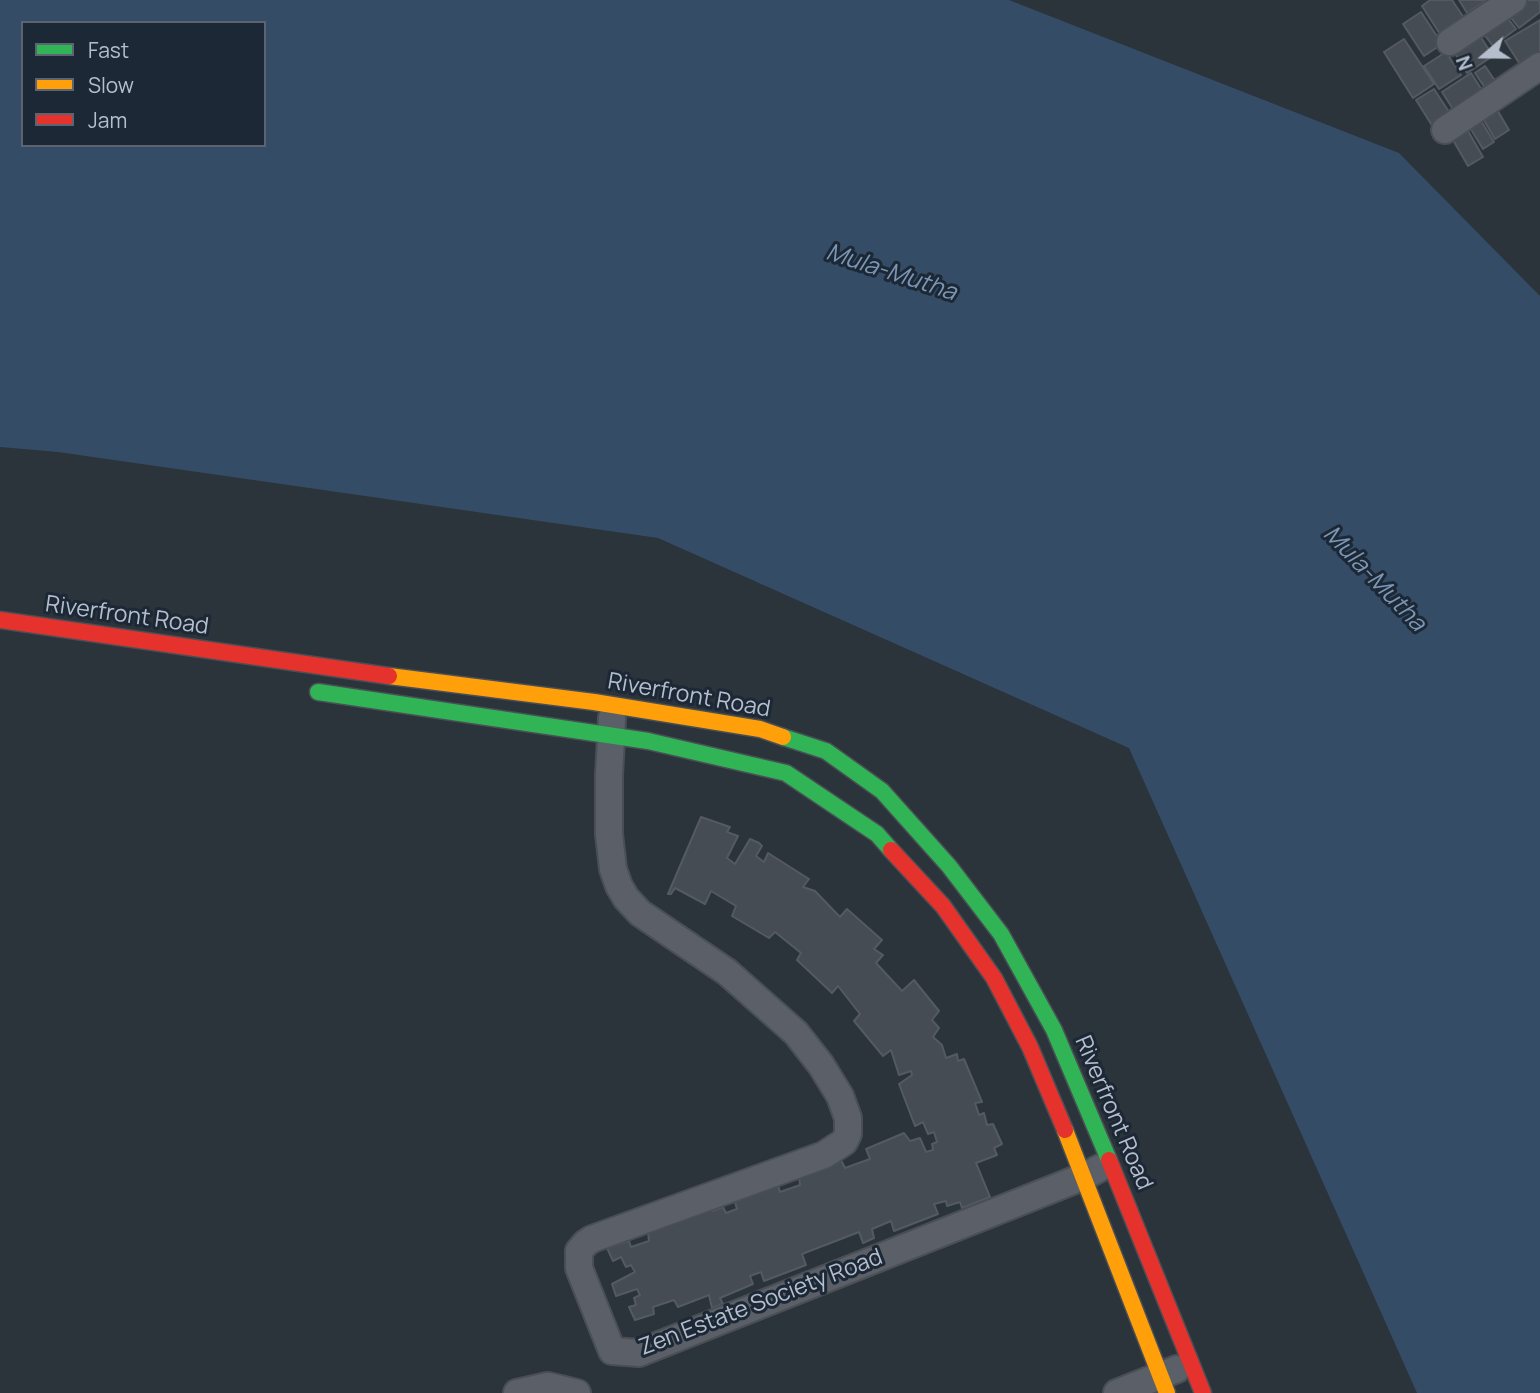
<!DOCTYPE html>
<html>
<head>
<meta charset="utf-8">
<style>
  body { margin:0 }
  #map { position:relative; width:1540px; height:1393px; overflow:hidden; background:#2b333b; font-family:Manrope,sans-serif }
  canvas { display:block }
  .legend { position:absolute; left:21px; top:21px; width:245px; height:126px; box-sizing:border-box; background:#1d2836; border:2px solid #5a6472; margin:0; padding:9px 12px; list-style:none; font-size:21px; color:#b5becc }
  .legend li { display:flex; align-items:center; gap:14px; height:35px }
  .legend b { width:35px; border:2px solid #5a6472 }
  .north { position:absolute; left:1449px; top:21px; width:70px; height:70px; -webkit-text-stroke:5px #1d2836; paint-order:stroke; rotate:250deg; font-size:19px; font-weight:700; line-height:28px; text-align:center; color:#b5becc }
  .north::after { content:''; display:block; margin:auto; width:24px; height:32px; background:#b5becc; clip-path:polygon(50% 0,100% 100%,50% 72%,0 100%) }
</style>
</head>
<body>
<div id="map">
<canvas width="1540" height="1393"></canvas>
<ul class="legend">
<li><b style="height:9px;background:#30b455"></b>Fast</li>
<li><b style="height:9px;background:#ff9f0a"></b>Slow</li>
<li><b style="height:9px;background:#e5322d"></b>Jam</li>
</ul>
<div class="north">N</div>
</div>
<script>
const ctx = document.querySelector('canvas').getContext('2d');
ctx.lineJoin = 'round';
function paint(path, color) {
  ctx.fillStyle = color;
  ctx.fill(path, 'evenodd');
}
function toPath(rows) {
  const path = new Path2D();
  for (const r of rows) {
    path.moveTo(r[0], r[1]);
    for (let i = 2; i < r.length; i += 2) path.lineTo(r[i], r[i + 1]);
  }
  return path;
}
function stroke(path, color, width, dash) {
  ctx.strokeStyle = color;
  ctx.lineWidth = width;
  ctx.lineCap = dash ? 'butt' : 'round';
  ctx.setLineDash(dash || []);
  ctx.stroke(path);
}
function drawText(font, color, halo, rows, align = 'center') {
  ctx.font = font + ' Manrope,sans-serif';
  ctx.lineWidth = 6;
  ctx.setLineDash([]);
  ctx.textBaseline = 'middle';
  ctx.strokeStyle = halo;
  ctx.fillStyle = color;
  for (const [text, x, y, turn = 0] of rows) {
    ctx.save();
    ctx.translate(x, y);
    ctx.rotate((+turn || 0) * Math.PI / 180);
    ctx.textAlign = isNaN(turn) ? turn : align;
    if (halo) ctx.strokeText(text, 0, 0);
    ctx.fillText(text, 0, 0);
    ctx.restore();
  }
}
const water = toPath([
  [0,0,1009,0,1399,153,1540,296,1540,1393,1417,1393,1129,748,658,538,58,452,0,447],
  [23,23,264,23,264,145,23,145]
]);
const building = toPath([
  [1430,0,1452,0,1464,18,1440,34,1422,6,1430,0],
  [1459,0,1487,0,1467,13,1459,0],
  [1518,0,1538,0,1540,2,1540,12,1519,28,1505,10,1518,0],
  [1502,11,1516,29,1493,46,1480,29,1502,11],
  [1421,12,1442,44,1424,56,1403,24,1421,12],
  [1540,20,1540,59,1523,69,1505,41,1540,20],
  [1478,33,1493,56,1467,73,1453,50,1478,33],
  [1404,39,1434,84,1413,98,1384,52,1404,39],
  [1446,52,1461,75,1439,89,1424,66,1446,52],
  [1485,66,1500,88,1490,95,1475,73,1485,66],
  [1471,73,1487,98,1458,117,1442,92,1471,73],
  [1434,89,1451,115,1433,127,1416,100,1434,89],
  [1492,101,1509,130,1495,139,1478,110,1492,101],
  [1475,111,1494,142,1483,149,1464,118,1475,111],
  [1468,131,1483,157,1468,166,1453,140,1468,131],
  [701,817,730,827,727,832,738,836,727,858,735,864,750,839,759,843,762,846,756,856,764,862,768,853,809,879,803,887,815,891,840,917,847,909,882,940,874,949,883,955,876,963,902,991,914,980,939,1011,932,1020,939,1028,933,1037,942,1045,946,1058,957,1054,958,1061,964,1059,982,1102,975,1103,979,1115,984,1113,987,1125,993,1124,1002,1144,994,1148,997,1155,976,1163,990,1197,962,1208,960,1202,947,1206,946,1201,934,1204,938,1214,894,1231,891,1221,872,1229,874,1238,863,1243,859,1232,802,1254,806,1265,764,1281,761,1272,750,1276,753,1284,720,1298,723,1304,712,1308,709,1295,678,1307,674,1300,653,1307,654,1314,635,1320,629,1307,636,1305,634,1298,640,1295,637,1289,616,1296,612,1284,635,1272,631,1265,626,1267,621,1257,613,1261,607,1248,629,1241,631,1247,649,1241,648,1233,711,1205,713,1211,723,1207,726,1213,737,1209,734,1199,777,1182,780,1192,800,1185,799,1176,841,1160,845,1168,870,1159,866,1149,904,1133,910,1141,920,1138,926,1152,933,1150,932,1144,937,1142,934,1132,928,1134,923,1122,915,1126,899,1084,912,1075,911,1071,899,1075,891,1050,883,1056,854,1021,860,1014,838,986,832,993,797,960,801,953,775,932,769,938,732,916,736,906,711,891,705,904,675,888,671,894,668,894,701,817]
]);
const street = toPath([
  [1450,42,1513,0],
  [1445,130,1540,66],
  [612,718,609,776,609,834,613,869,619,886,626,898,640,913,727,972,796,1033,821,1065,840,1096,848,1118,848,1134,844,1142,824,1155,592,1239,586,1243,579,1251,579,1268,612,1351,639,1353,1085,1176,1100,1168],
  [517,1393,548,1386,577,1393],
  [1117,1393,1177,1369]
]);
const fast = toPath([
  [318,692,648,741,786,773,877,834,891,850],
  [783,737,826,751,882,791,949,866,1001,934,1054,1030,1109,1160]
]);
const slow = toPath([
  [389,676,594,702,760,729,783,737],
  [1065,1130,1167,1393]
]);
const jam = toPath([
  [0,620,389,676],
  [891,850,943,906,994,978,1030,1047,1065,1130],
  [1109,1160,1203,1393]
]);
const streetNames = [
  ["Riverfront Road",127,616,8],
  ["Riverfront Road",689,696,10],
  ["Riverfront Road",1113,1113,67],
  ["Zen Estate Society Road",761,1303,-21]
];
const waterNames = [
  ["Mula-Mutha",891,273,18],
  ["Mula-Mutha",1374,579,46]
];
paint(water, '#354c66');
paint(building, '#454c53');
stroke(building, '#535a62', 2);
stroke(street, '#494f55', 30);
stroke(fast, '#494f55', 19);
stroke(slow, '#494f55', 19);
stroke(jam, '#494f55', 19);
stroke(street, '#5b6068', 26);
stroke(fast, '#30b455', 16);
stroke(slow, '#ff9f0a', 16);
stroke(jam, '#e5322d', 16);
drawText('23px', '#b5becc', '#1d2836', streetNames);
drawText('italic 24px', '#7a96b5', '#1d2836', waterNames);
</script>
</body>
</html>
